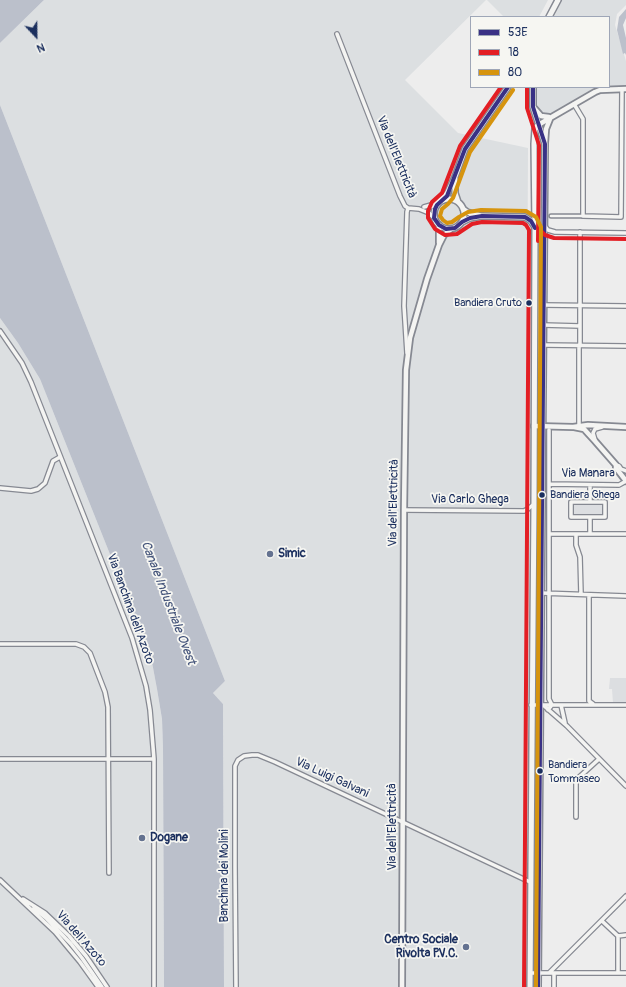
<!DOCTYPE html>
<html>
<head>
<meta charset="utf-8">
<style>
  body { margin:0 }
  #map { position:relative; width:626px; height:987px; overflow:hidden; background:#ededed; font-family:Pangolin,sans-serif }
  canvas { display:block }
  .legend { position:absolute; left:470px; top:16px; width:140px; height:72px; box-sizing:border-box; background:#f6f6f2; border:1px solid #9ea6b7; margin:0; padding:5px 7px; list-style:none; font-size:12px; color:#1b2f5e }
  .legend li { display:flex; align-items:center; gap:8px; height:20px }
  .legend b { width:20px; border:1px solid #9ea6b7 }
  .north { position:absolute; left:16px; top:16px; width:40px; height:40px; -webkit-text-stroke:3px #f6f6f2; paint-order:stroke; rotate:158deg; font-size:11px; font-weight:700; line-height:16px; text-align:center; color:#1b2f5e }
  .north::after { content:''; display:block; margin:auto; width:14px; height:18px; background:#1b2f5e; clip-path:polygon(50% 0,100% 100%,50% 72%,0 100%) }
</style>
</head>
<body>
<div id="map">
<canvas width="626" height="987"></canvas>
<ul class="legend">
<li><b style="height:5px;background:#393185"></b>53E</li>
<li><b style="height:5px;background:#e31e24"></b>18</li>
<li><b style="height:5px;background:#d6940e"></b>80</li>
</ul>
<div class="north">N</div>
</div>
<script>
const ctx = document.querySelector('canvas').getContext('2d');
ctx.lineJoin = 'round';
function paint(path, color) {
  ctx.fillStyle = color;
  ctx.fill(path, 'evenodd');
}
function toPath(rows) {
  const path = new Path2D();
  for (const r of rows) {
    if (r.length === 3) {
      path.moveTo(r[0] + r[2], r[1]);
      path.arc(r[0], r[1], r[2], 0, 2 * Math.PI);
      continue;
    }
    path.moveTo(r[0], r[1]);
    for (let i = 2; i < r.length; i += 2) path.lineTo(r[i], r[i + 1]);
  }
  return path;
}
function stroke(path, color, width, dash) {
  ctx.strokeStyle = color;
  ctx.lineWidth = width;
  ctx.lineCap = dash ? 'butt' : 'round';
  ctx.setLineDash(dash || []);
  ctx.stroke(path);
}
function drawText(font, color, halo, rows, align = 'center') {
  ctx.font = font + ' Pangolin,sans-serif';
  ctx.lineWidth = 3.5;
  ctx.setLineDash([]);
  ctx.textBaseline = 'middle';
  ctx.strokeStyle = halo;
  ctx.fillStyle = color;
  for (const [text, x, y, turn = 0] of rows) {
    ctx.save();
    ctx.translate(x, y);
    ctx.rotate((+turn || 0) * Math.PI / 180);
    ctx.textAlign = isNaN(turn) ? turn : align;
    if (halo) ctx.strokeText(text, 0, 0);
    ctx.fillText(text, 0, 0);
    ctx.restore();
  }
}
const built = toPath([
  [44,0,486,0,405,80,458,133,528,148,524,987,224,987,223,704,213,693,225,681,0,105,0,43],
  [487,0,548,0,539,17,504,17],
  [562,0,626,0,626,5,617,14,615,25,626,61,626,87,594,88,550,114,538,110,536,103,536,87,609,87,609,17,554,17],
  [0,318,18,343,40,379,151,657,157,689,162,719,163,748,164,987,0,987]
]);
const green = toPath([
  [573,504,603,504,603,515,573,515],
  [610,678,626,678,626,703,613,703,612,689,609,689]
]);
const water = toPath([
  [0,0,44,0,0,43],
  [626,9,626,18,623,25,626,38,626,55,625,53,623,54,617,30,619,17],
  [0,105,225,681,213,693,223,704,224,987,164,987,163,748,162,719,157,689,151,657,40,379,18,343,0,318]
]);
const pedestrian = toPath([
  [551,216,583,216]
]);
const minor = toPath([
  [337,34,400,196,405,206,408,208],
  [574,104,583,119,583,216,621,217,622,89],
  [424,207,431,205,447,193],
  [429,207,437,205],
  [408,208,419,209,429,213,434,218],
  [544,225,548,230,555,232,626,233],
  [580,232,580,326],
  [543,305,626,306],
  [543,325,580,326,580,346],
  [0,331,22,363,31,382,132,638,146,686,150,710,154,759,154,987],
  [543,345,626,346],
  [407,353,404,306,407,212,408,208],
  [579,425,579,346],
  [595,440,593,433,595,429,602,427],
  [616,465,619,466,621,469,626,471],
  [549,484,619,485,626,481],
  [0,488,31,491,38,489,45,483,53,461,60,457],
  [590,502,590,485],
  [404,510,524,511,528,509,534,504],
  [590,517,571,517,571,502,605,502,605,517,590,517,590,534],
  [549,534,626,534],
  [576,534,576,545,580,557,581,594],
  [541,593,626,596],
  [589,595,589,701,593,704],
  [0,644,76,644,84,647,90,653,105,692,108,707,109,873],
  [531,705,626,705],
  [543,705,567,726,626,786],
  [561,705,565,723],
  [548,710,552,705,549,699,549,430],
  [0,759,154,759],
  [576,817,576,780,599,759],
  [0,880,55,932,80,962,98,987],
  [23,899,45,913,69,936,86,956,107,987],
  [34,908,47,919,71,944,82,958,102,987],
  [602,921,618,936,626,935],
  [618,936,618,973],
  [550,972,626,896],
  [530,973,626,973],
  [554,973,554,987],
  [236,987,235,867,235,766,238,760,244,756,252,755,258,755,275,762,530,882]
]);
const tertiary = toPath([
  [534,108,541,116,549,117],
  [538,125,595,92,600,90,626,89],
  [545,143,546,129,550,119],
  [439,225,439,243],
  [534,426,573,427,588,425,626,427],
  [574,427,584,429,595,441,616,465,616,468,626,481],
  [402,987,404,510,406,370,410,338,427,279,439,245,444,235,451,229]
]);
const secondary = toPath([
  [549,17,558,0],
  [533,87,533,107,545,144,538,987],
  [455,179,455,193,458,202],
  [449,214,15],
  [444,200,455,177,465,149,508,87],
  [463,209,467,212,481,216],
  [462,222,470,218,482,216,525,217,531,221,535,227],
  [530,987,534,504,535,228,534,144,535,129,538,125]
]);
const bus1 = toPath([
  [508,87,465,149,447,196,437,205,435,209,434,218,439,225,446,229,455,228,462,222,470,218,482,216,525,217,531,221,535,228],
  [533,87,533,107,545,144,538,987]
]);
const bus2 = toPath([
  [501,87,460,146,442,193,432,202,428,211,428,218,435,229,445,235,457,234,472,224,482,222,523,223,526,225,529,230,524,987],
  [527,87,527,108,539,145,538,241],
  [539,229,545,235,554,238,626,239]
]);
const bus3 = toPath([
  [513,90,470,152,453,198,448,204,442,209,440,216,443,220,447,223,452,222,459,217,468,212,481,210,526,211,536,217,541,227,536,987]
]);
const markers = [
  [529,303,3.5,"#1b2f5e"],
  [542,495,3.5,"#1b2f5e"],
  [270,554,4,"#647290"],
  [540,771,3.5,"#1b2f5e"],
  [142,838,4,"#647290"],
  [466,947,4,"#647290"]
];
const busNames = [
  ["Bandiera Cruto",522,303,"right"],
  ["Bandiera Ghega",550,495],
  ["Bandiera",548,765],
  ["Tommaseo",548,779]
];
const streetNames = [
  ["Via dell'Elettricità",396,157,68],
  ["Via Manara",588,474],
  ["Via Carlo Ghega",470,500],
  ["Via dell'Elettricità",394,503,-89],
  ["Via Banchina dell'Azoto",130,609,70],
  ["Via Luigi Galvani",332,778,25],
  ["Via dell'Elettricità",393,827,-90],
  ["Banchina dei Molini",225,876,-90],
  ["Via dell'Azoto",81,939,49]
];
const poiNames = [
  ["Simic",278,554],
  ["Dogane",150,838],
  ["Centro Sociale",458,940,"right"],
  ["Rivolta P.V.C.",458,954,"right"]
];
const waterNames = [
  ["Canale Industriale Ovest",168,603,69]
];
paint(built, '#dcdfe1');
paint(green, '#dcdee1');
paint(water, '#bbc0cb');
stroke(pedestrian, '#868992', 5.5);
stroke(minor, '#868992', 6);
stroke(tertiary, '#868992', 8);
stroke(secondary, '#868992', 8);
stroke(pedestrian, '#f4f4f2', 2.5);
stroke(minor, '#f4f4f2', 3.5);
stroke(tertiary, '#f4f4f2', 4.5);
stroke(secondary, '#f4f4f2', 5);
stroke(bus1, '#393185', 4);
stroke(bus2, '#e31e24', 4);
stroke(bus3, '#d6940e', 4);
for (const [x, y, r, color] of markers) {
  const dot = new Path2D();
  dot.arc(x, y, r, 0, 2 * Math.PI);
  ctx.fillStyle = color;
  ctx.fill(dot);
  stroke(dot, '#f6f6f2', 1.5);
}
drawText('11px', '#1b2f5e', '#f6f6f2', busNames, 'left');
drawText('12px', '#1b2f5e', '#f6f6f2', streetNames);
drawText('bold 12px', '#1b2f5e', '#f6f6f2', poiNames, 'left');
drawText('italic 13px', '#44547a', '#f6f6f2', waterNames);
</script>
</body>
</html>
